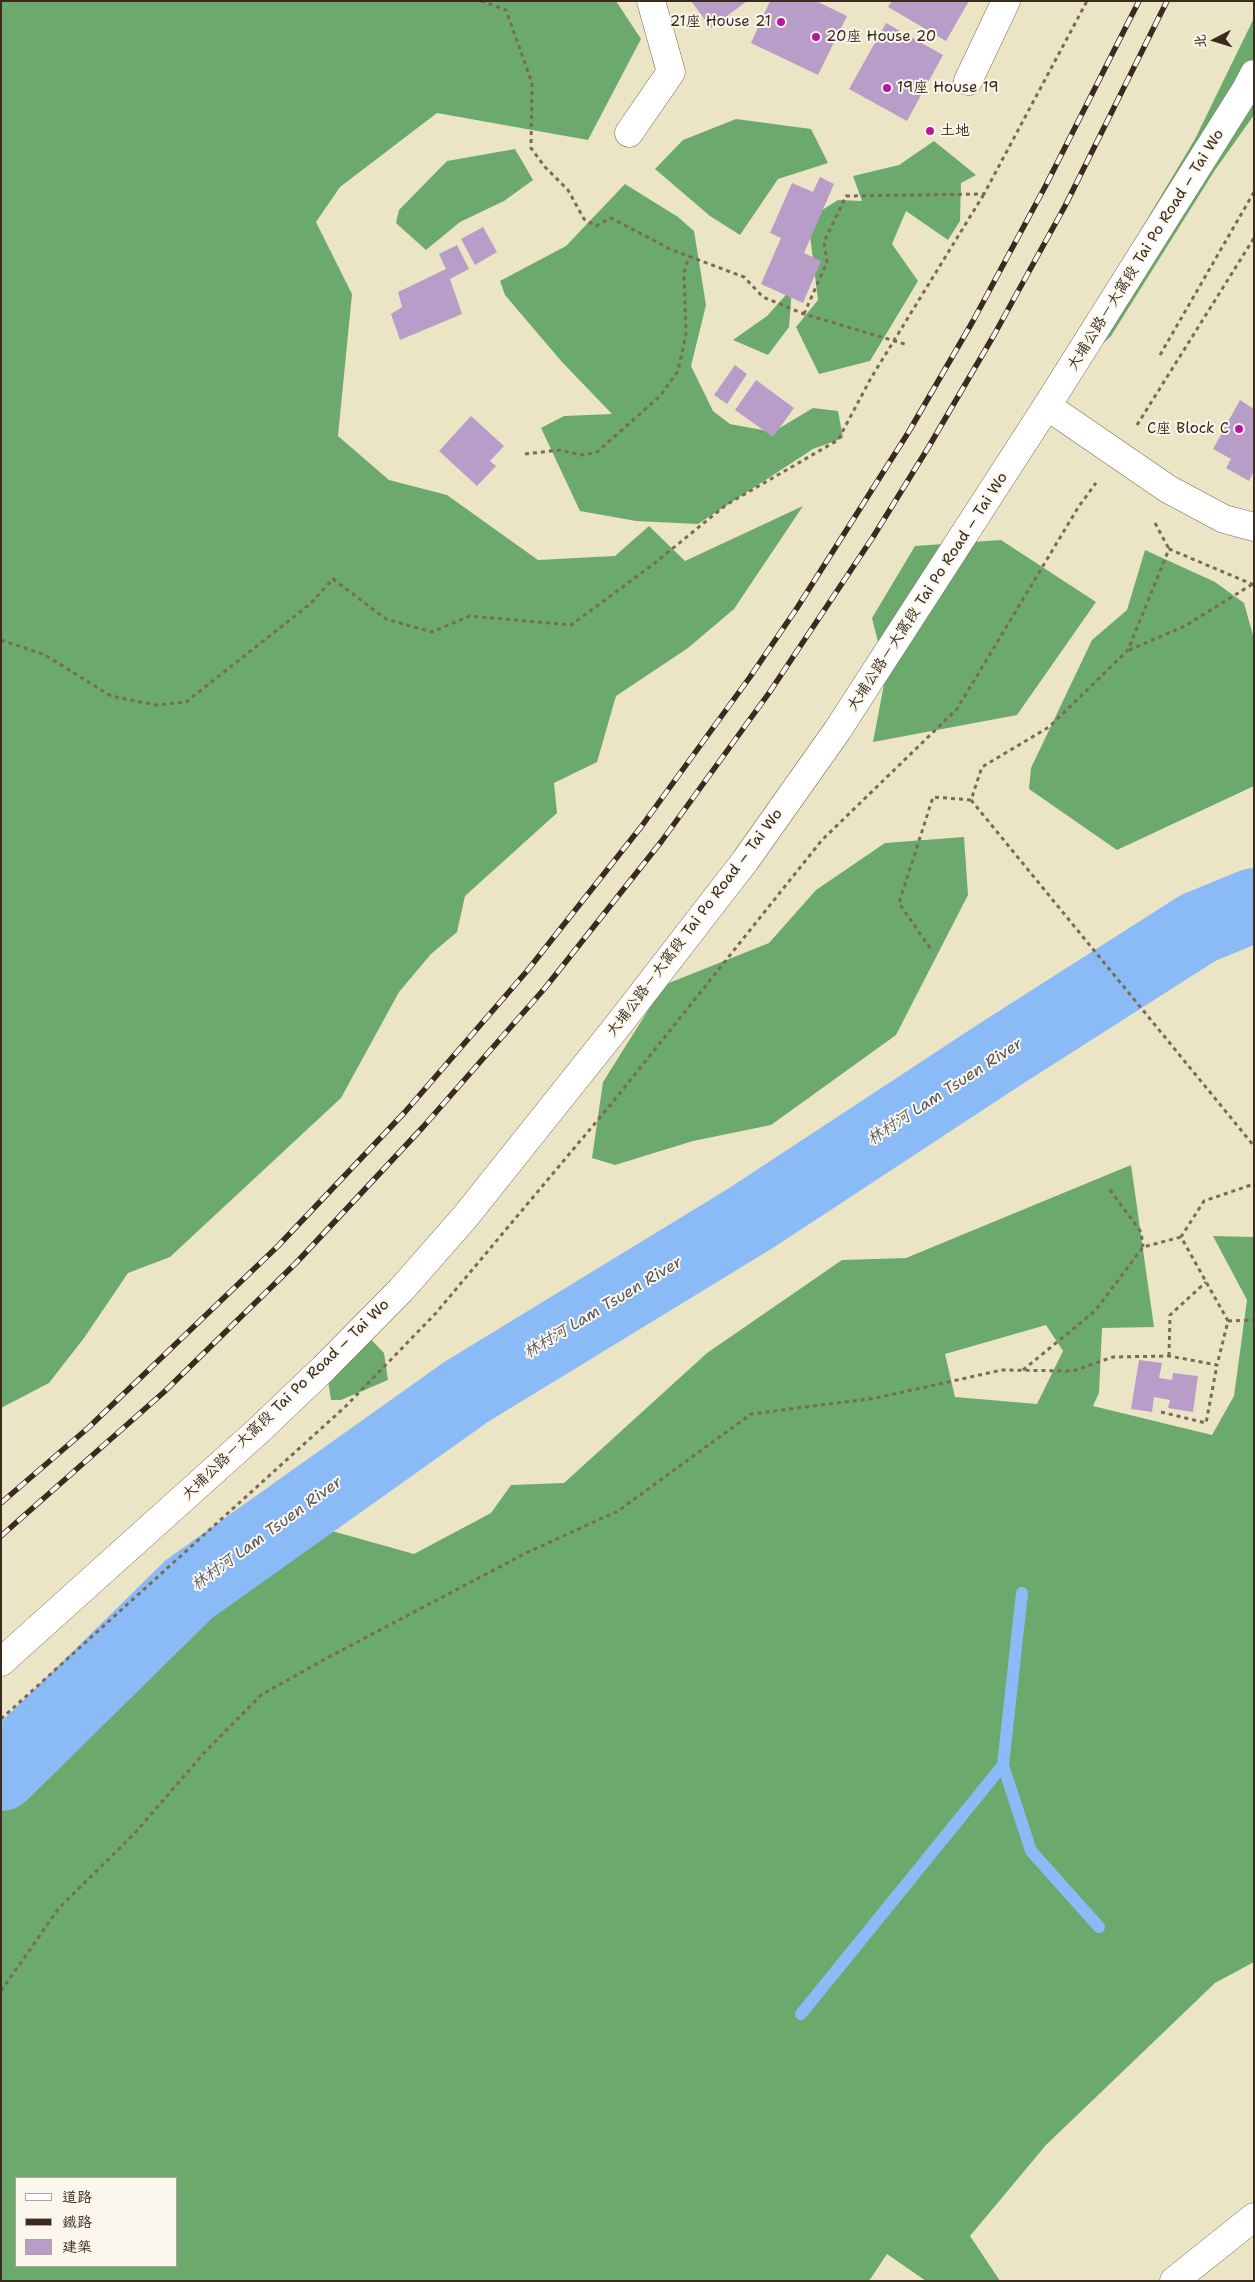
<!DOCTYPE html>
<html>
<head>
<meta charset="utf-8">
<style>
  body { margin:0 }
  #map { position:relative; width:1255px; height:2282px; overflow:hidden; background:#ece5c5; font-family:"Shantell Sans","LXGW WenKai TC",sans-serif }
  canvas { display:block }
  .frame { position:absolute; inset:0; border:2px solid #3b2a1e; pointer-events:none }
  .legend { position:absolute; left:15px; top:2177px; width:162px; height:90px; box-sizing:border-box; background:#fbf7ec; border:1px solid #aea59a; margin:0; padding:6px 9px; list-style:none; font-size:15px; color:#3b2a1e }
  .legend li { display:flex; align-items:center; gap:10px; height:25px }
  .legend b { width:25px; border:1px solid #aea59a }
  .north { position:absolute; left:1190px; top:15px; width:50px; height:50px; -webkit-text-stroke:4px #fbf7ec; paint-order:stroke; rotate:265deg; font-size:14px; font-weight:700; line-height:20px; text-align:center; color:#3b2a1e }
  .north::after { content:''; display:block; margin:auto; width:18px; height:22px; background:#3b2a1e; clip-path:polygon(50% 0,100% 100%,50% 72%,0 100%) }
</style>
</head>
<body>
<div id="map">
<canvas width="1255" height="2282"></canvas>
<div class="frame"></div>
<ul class="legend">
<li><b style="height:6px;background:#fff"></b>道路</li>
<li><b style="height:6px;background:#3b2a1e"></b>鐵路</li>
<li><b style="height:14px;background:#b99dc9"></b>建築</li>
</ul>
<div class="north">北</div>
</div>
<script>
const ctx = document.querySelector('canvas').getContext('2d');
ctx.lineJoin = 'round';
function paint(path, color) {
  ctx.fillStyle = color;
  ctx.fill(path, 'evenodd');
}
function toPath(rows) {
  const path = new Path2D();
  for (const r of rows) {
    path.moveTo(r[0], r[1]);
    for (let i = 2; i < r.length; i += 2) path.lineTo(r[i], r[i + 1]);
  }
  return path;
}
function stroke(path, color, width, dash) {
  ctx.strokeStyle = color;
  ctx.lineWidth = width;
  ctx.lineCap = dash ? 'butt' : 'round';
  ctx.setLineDash(dash || []);
  ctx.stroke(path);
}
function drawText(font, color, halo, rows, align = 'center') {
  ctx.font = font + ' "Shantell Sans","LXGW WenKai TC",sans-serif';
  ctx.lineWidth = 4;
  ctx.setLineDash([]);
  ctx.textBaseline = 'middle';
  ctx.strokeStyle = halo;
  ctx.fillStyle = color;
  for (const [text, x, y, turn = 0] of rows) {
    ctx.save();
    ctx.translate(x, y);
    ctx.rotate((+turn || 0) * Math.PI / 180);
    ctx.textAlign = isNaN(turn) ? turn : align;
    if (halo) ctx.strokeText(text, 0, 0);
    ctx.fillText(text, 0, 0);
    ctx.restore();
  }
}
const forest = toPath([
  [1,1,616,1,641,39,588,140,437,113,340,187,316,222,352,294,338,436,389,480,447,495,538,560,615,556,649,526,685,561,803,506,734,609,688,648,616,696,597,762,554,783,557,813,465,896,457,932,431,954,399,992,341,1098,170,1257,128,1273,84,1338,49,1383,1,1408],
  [1254,18,1254,115,1215,170,1111,336,1085,360,1064,358,1195,139],
  [736,119,811,129,828,163,778,179,740,235,710,216,655,169,683,140],
  [934,141,976,175,961,183,960,221,948,240,906,211,892,244,918,281,870,361,819,374,796,327,818,300,808,219,838,200,862,201,853,176,899,165],
  [515,149,533,180,504,201,460,222,426,250,396,223,399,210,447,161],
  [625,184,678,217,694,231,706,305,691,366,713,411,730,424,773,432,813,408,838,411,843,438,813,449,698,524,636,521,580,511,541,428,564,416,612,414,562,362,505,295,500,281,566,246],
  [792,288,789,327,768,355,733,340,767,316],
  [1001,540,1096,602,1017,715,873,742,886,674,872,618,915,546],
  [1145,550,1215,582,1244,603,1254,639,1254,786,1117,850,1029,789,1031,768,1092,640,1127,610],
  [964,837,968,895,896,1035,771,1125,693,1141,615,1165,592,1158,603,1082,664,985,769,943,816,890,885,843],
  [1131,1165,1154,1327,1102,1328,1099,1393,1093,1406,1212,1435,1234,1396,1247,1300,1213,1236,1254,1237,1254,1962,1215,1983,1046,2145,970,2236,1000,2281,926,2281,887,2254,869,2281,1,2281,1,1804,15,1786,169,1642,332,1531,414,1554,491,1513,511,1485,564,1483,707,1353,842,1260,906,1258],
  [1046,1325,1063,1351,1037,1404,955,1397,945,1354],
  [176,2178,176,2266,16,2266,16,2178],
  [359,1327,384,1353,388,1380,341,1400,331,1400,327,1374]
]);
const stream = toPath([
  [1003,1765,1031,1851,1099,1927],
  [801,2014,1003,1765,1022,1593]
]);
const river = toPath([
  [1,1774,189,1589,466,1392,751,1218,999,1055,1198,928,1254,905]
]);
const building = toPath([
  [691,1,747,1,711,28],
  [770,1,816,1,847,16,818,75,751,43],
  [892,1,969,1,946,41,888,7],
  [886,23,943,55,907,121,849,89],
  [820,177,834,184,804,253,821,261,803,303,761,284,781,238,770,233,792,183,813,192],
  [483,227,497,252,475,265,461,239],
  [457,245,469,269,450,279,462,314,400,340,391,314,402,307,398,292,446,269,439,254],
  [735,365,747,374,727,404,714,395],
  [756,380,794,408,773,437,735,410],
  [1240,400,1254,409,1254,471,1249,481,1226,468,1231,459,1213,449],
  [471,416,504,446,490,461,496,466,477,486,439,451],
  [1139,1360,1162,1363,1159,1378,1172,1380,1173,1373,1198,1376,1193,1412,1168,1408,1170,1400,1154,1397,1152,1412,1131,1409]
]);
const path = toPath([
  [481,1,506,10,532,83,531,148,545,167,568,190,584,219,596,226,611,218,672,250,744,277,763,297,804,314,908,345],
  [804,314,827,262,824,242,846,196,984,194,1087,1],
  [1160,355,1254,192],
  [1137,425,1254,238],
  [525,454,560,450,581,455,596,453,660,396,678,371,686,334,684,272,689,256],
  [1155,523,1169,549],
  [1,640,45,655,111,696,156,705,186,702,310,604,333,579,386,619,432,632,470,616,571,625,651,566,726,505,838,440,871,378,984,194],
  [1129,650,1185,626,1251,585],
  [971,800,1254,1146],
  [930,948,899,903,933,797,971,800,982,767,1049,727,1128,650,1169,549,1254,585],
  [1110,1190,1141,1232,1143,1247],
  [1228,1321,1254,1320],
  [1169,1356,1170,1315,1206,1282],
  [1023,1370,1095,1311,1143,1247,1181,1237],
  [1161,1412,1206,1423,1217,1365],
  [1,1719,346,1406,436,1313,612,1103,822,840,957,709,1079,506,1096,483],
  [1,1991,59,1908,134,1834,204,1753,261,1695,325,1659,526,1553,618,1511,751,1414,876,1398,1002,1370,1073,1371,1113,1357,1169,1356,1217,1365,1228,1321,1181,1237,1204,1201,1254,1184]
]);
const minor = toPath([
  [968,81,1006,1],
  [629,133,671,72,651,1],
  [1047,406,1168,489,1224,519,1254,527]
]);
const major = toPath([
  [1,1662,258,1431,323,1369,401,1290,465,1217,619,1024,745,861,837,731,1047,406,1245,91,1254,74]
]);
const highway = toPath([
  [1174,2281,1254,2217]
]);
const rail = toPath([
  [1,1503,88,1428,278,1246,405,1112,527,971,641,827,750,677,797,608,908,433,973,321,1046,185,1139,1],
  [1,1536,164,1392,296,1263,423,1127,545,988,661,842,769,693,873,537,928,448,994,335,1065,206,1167,1]
]);
const markers = [
  [781,22,5,"#b5179e"],
  [816,37,5,"#b5179e"],
  [887,88,5,"#b5179e"],
  [930,131,5,"#b5179e"],
  [1239,429,5,"#b5179e"]
];
const poiNames = [
  ["21座 House 21",771,22,"right"],
  ["20座 House 20",826,37],
  ["19座 House 19",897,88],
  ["土地",940,131],
  ["C座 Block C",1229,429,"right"]
];
const streetNames = [
  ["大埔公路－大窩段 Tai Po Road – Tai Wo",1146,250,-58],
  ["大埔公路－大窩段 Tai Po Road – Tai Wo",928,592,-57],
  ["大埔公路－大窩段 Tai Po Road – Tai Wo",695,923,-53],
  ["大埔公路－大窩段 Tai Po Road – Tai Wo",286,1400,-44]
];
const waterNames = [
  ["林村河 Lam Tsuen River",945,1092,-33],
  ["林村河 Lam Tsuen River",603,1308,-31],
  ["林村河 Lam Tsuen River",267,1534,-36]
];
paint(forest, '#6baa6c');
stroke(stream, '#8abbf6', 12);
stroke(river, '#8abbf6', 74);
paint(building, '#b99dc9');
stroke(minor, '#796b58', 29);
stroke(major, '#796b58', 29);
stroke(highway, '#796b58', 29);
stroke(path, '#796b58', 3, [4, 4]);
stroke(minor, '#fff', 28);
stroke(major, '#fff', 28);
stroke(highway, '#fff', 28);
stroke(rail, '#3b2a1e', 5.5);
stroke(rail, '#fbf7ec', 4, [11]);
for (const [x, y, r, color] of markers) {
  const dot = new Path2D();
  dot.arc(x, y, r, 0, 2 * Math.PI);
  ctx.fillStyle = color;
  ctx.fill(dot);
  stroke(dot, '#fbf7ec', 2);
}
drawText('15px', '#3b2a1e', '#fbf7ec', poiNames, 'left');
drawText('15px', '#3b2a1e', '#fbf7ec', streetNames);
drawText('italic 16px', '#53565f', '#fbf7ec', waterNames);
</script>
</body>
</html>
